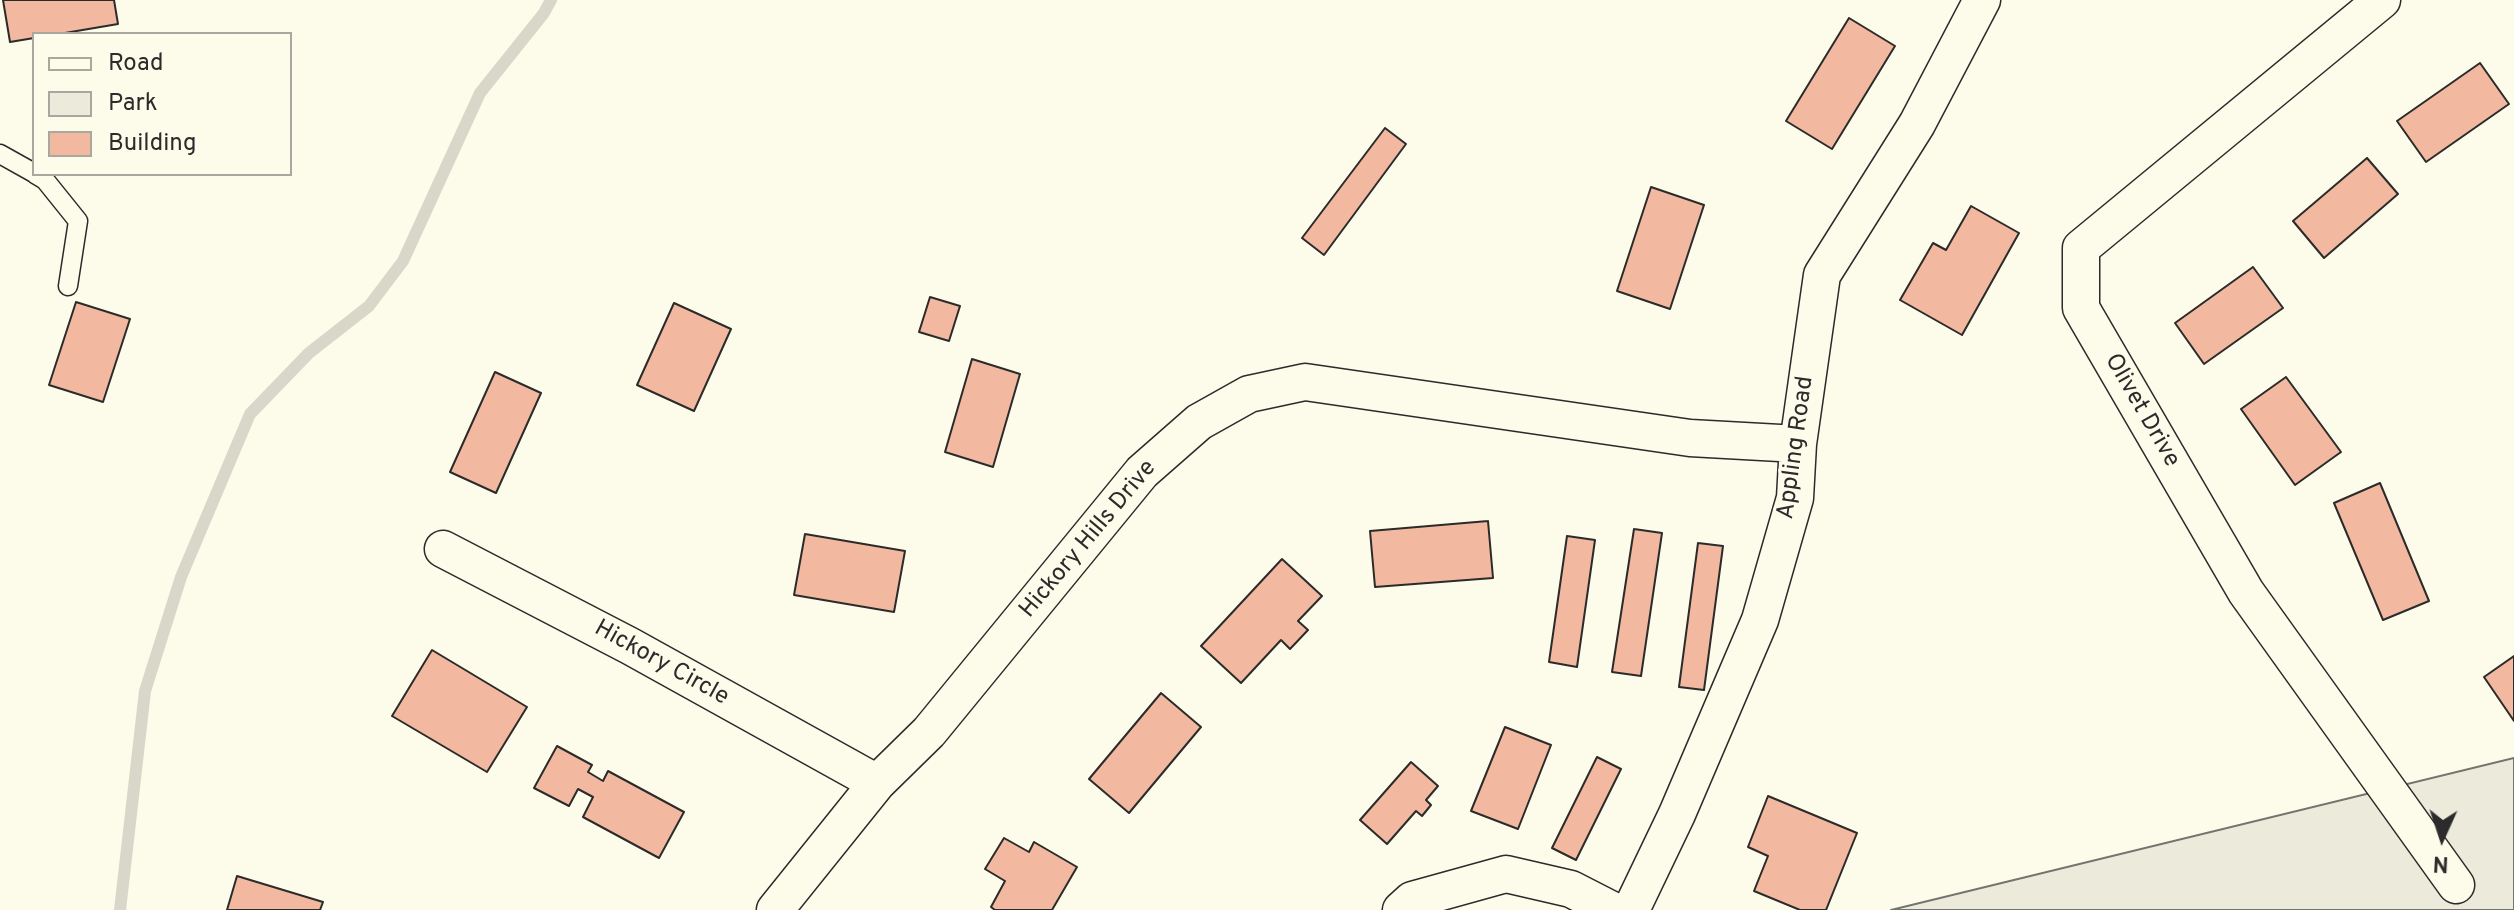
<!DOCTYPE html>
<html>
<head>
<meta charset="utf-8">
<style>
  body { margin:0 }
  #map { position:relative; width:2514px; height:910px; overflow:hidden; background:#fdfbea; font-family:Overpass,sans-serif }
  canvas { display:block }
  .legend { position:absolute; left:32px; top:32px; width:260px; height:144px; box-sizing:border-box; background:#fdfbea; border:2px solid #a9a89e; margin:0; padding:10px 14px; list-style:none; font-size:24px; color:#2b2b2b }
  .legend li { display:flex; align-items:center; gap:16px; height:40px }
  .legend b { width:40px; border:2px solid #a9a89e }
  .north { position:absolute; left:2402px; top:798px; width:80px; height:80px; -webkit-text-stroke:6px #fdfbea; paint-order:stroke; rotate:183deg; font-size:22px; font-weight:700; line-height:32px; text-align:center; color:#2b2b2b }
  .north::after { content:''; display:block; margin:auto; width:28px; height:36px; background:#2b2b2b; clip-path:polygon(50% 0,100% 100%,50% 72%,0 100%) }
</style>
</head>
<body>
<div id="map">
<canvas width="2514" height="910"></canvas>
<ul class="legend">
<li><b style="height:10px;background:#fdfbea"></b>Road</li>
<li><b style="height:22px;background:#ecebdb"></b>Park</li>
<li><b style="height:22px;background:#f2b8a0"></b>Building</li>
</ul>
<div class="north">N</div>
</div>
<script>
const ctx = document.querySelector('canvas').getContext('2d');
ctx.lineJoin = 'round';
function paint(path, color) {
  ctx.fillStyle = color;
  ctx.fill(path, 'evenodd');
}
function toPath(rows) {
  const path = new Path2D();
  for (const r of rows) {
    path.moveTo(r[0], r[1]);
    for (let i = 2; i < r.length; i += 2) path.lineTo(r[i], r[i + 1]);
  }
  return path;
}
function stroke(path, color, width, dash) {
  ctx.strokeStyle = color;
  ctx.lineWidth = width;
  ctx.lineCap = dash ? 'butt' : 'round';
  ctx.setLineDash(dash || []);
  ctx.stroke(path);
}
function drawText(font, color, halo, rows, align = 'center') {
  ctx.font = font + ' Overpass,sans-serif';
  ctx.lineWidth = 6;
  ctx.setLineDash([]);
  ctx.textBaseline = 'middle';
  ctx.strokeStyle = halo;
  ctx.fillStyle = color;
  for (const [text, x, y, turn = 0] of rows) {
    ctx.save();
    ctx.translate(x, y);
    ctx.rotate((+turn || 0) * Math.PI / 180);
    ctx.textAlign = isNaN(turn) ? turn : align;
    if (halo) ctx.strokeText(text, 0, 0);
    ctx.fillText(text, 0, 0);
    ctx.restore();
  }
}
const green = toPath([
  [2514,758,2514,910,1891,910,2514,758]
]);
const stream = toPath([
  [120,910,145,691,181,577,250,414,309,353,369,306,403,261,480,93,544,13,551,0]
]);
const building = toPath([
  [3,0,114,0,118,24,59,34,34,34,34,38,10,42,3,0],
  [1849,18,1895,46,1832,149,1786,121,1849,18],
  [2480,63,2509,104,2426,162,2397,121,2480,63],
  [1385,128,1406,144,1324,255,1302,238,1385,128],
  [2367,158,2398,194,2324,258,2293,221,2367,158],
  [1651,187,1704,205,1670,309,1617,291,1651,187],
  [1971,206,2019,233,1962,335,1900,300,1933,243,1946,250,1971,206],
  [2253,267,2283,308,2204,364,2175,323,2253,267],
  [930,297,960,306,949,341,919,332,930,297],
  [76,302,130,319,103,402,49,385,76,302],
  [674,303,731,329,694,411,637,385,674,303],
  [972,359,1020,374,993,467,945,452,972,359],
  [495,372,541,393,496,493,450,472,495,372],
  [2286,377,2341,452,2295,485,2241,409,2286,377],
  [2380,483,2429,601,2383,620,2334,503,2380,483],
  [1488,521,1493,578,1375,587,1370,531,1488,521],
  [1634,529,1662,533,1641,676,1612,672,1634,529],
  [805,534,905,551,894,612,794,595,805,534],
  [1567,536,1595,540,1577,667,1549,662,1567,536],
  [1698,543,1723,546,1704,690,1679,687,1698,543],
  [1282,559,1322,596,1298,621,1308,630,1290,649,1281,640,1241,683,1201,646,1282,559],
  [432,650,527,707,487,772,392,716,432,650],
  [2514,656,2514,721,2484,677,2514,656],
  [1161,693,1201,727,1129,813,1089,779,1161,693],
  [1505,727,1551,745,1518,829,1471,811,1505,727],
  [557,746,592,765,588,772,603,781,608,771,684,812,659,858,583,817,593,797,578,789,569,806,534,788,557,746],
  [1597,757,1621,769,1576,860,1552,848,1597,757],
  [1411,762,1438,786,1426,800,1431,805,1422,816,1416,811,1387,844,1360,820,1411,762],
  [1768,796,1857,833,1826,910,1800,910,1754,891,1768,856,1748,847,1768,796],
  [1004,838,1029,852,1034,842,1077,867,1052,910,995,910,991,907,1005,881,985,869,1004,838],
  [237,876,323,902,320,910,227,910,237,876]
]);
const lane = toPath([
  [0,154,34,173],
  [35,174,45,180,78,221,68,286]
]);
const street = toPath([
  [2382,0,2081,248,2081,308,2246,592,2456,885],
  [443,549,630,646,877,783],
  [775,910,877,783,929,732,1142,472,1199,422,1249,394,1305,382,1690,438,1798,444],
  [1401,910,1412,900,1506,874,1571,889,1612,910],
  [1631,910,1677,814,1760,620,1795,498,1798,444,1822,275,1917,124,1982,0]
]);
const streetNames = [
  ["Olivet Drive",2141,411,60],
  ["Appling Road",1797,448,-82],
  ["Hickory Hills Drive",1089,540,-50],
  ["Hickory Circle",661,664,29]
];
paint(green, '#ecebdb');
stroke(green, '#74746e', 2);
stroke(stream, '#d8d7c9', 12);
paint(building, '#f2b8a0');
stroke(building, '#2b2b2b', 2);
stroke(lane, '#2b2b2b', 21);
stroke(street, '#2b2b2b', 39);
stroke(lane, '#fdfbea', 18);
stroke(street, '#fdfbea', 36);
drawText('24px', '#2b2b2b', '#fdfbea', streetNames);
</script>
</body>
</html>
